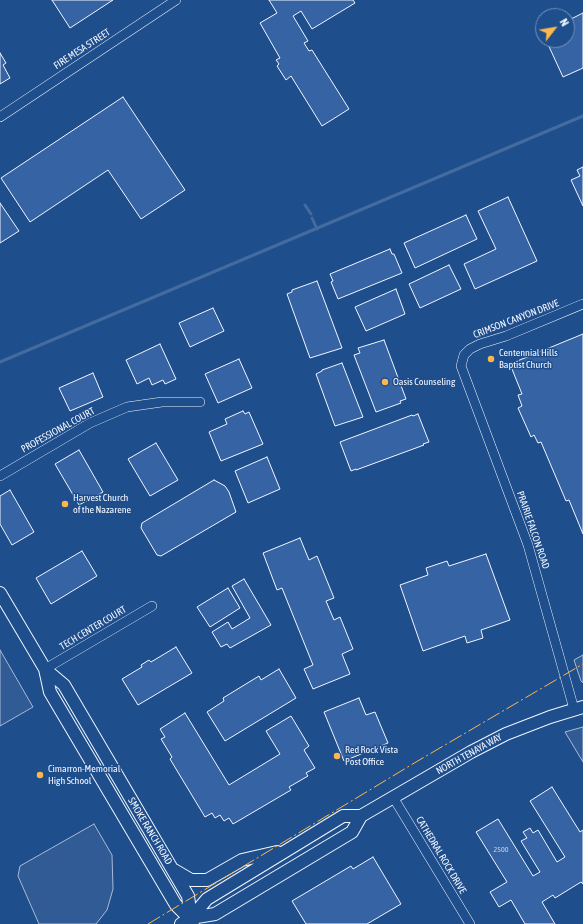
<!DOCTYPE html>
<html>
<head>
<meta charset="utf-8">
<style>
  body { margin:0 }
  #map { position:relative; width:583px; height:924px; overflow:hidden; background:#1f4e8c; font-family:"Asap Condensed",sans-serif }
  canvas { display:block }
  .north { position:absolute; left:535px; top:8px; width:40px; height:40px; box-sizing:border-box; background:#1f4e8c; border:1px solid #7391ba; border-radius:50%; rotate:59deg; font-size:11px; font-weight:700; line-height:16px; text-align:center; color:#f2f6ff }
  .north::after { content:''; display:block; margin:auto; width:14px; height:18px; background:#ffb74d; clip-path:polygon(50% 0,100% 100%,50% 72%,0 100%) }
</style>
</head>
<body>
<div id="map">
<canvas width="583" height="924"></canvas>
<div class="north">N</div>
</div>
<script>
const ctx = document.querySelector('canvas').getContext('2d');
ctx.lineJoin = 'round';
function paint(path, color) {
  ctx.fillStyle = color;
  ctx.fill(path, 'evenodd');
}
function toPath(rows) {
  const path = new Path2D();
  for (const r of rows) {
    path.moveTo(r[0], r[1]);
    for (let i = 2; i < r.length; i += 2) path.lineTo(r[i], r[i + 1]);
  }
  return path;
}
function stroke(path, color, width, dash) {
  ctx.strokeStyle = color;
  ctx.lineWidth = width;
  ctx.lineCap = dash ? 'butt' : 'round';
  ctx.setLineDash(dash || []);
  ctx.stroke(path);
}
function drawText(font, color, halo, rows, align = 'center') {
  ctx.font = font + ' "Asap Condensed",sans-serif';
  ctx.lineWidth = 3;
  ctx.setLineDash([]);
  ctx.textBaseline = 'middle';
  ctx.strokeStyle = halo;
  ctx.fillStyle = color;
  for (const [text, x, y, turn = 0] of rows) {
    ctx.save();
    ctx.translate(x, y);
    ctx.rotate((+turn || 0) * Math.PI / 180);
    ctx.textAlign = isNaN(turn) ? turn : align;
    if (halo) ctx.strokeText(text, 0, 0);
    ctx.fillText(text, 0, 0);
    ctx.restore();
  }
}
const built = toPath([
  [0,650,33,707,0,726,0,650],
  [583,655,583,683,581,681,574,660,583,655],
  [583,727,583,762,565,732,583,727],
  [94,824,112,855,113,889,107,910,96,924,39,924,18,876,20,866,94,824]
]);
const stream = toPath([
  [305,205,311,214],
  [312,218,317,229],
  [0,362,583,116]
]);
const building = toPath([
  [52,0,113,0,70,28,52,0],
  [269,0,353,0,355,3,312,29,301,11,293,16,308,41,304,43,309,51,312,50,349,109,322,126,291,76,286,80,277,66,279,64,276,60,280,58,260,23,277,13,269,0],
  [583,13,583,68,563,77,546,40,567,40,567,21,583,13],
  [0,53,6,63,3,65,10,78,0,84,0,53],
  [123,97,185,190,141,219,108,170,30,222,1,178,123,97],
  [583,167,583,206,571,180,580,176,577,170,583,167],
  [508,197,537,261,475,289,464,264,496,249,478,211,508,197],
  [0,203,19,231,0,243,0,203],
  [466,215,477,239,415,268,404,243,466,215],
  [390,249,392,254,394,254,402,273,338,299,331,282,333,281,330,274,390,249],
  [449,265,461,289,420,308,409,284,449,265],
  [317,281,342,348,310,358,287,294,292,292,292,290,317,281],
  [396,289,405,314,366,331,355,307,396,289],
  [213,308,224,331,190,347,179,323,213,308],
  [583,334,583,534,569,500,566,501,541,442,538,443,534,435,531,437,518,408,522,406,518,395,522,394,510,364,583,334],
  [384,340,406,399,400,401,401,403,376,412,354,355,360,353,358,348,384,340],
  [160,344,176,379,165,384,163,380,152,385,149,378,137,384,126,360,160,344],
  [239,359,252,388,218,403,205,374,239,359],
  [342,363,363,417,335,426,316,374,322,371,322,370,342,363],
  [93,373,103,397,70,411,59,388,93,373],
  [243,411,245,414,249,412,263,444,221,461,209,432,227,424,225,419,243,411],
  [418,414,429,442,423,444,424,445,356,470,356,469,351,471,340,442,412,415,413,416,418,414],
  [156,443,178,480,150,496,128,459,156,443],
  [79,450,103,492,79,505,55,464,79,450],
  [267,457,280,489,248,503,235,471,267,457],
  [214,480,225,486,229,492,236,512,161,556,157,555,141,528,142,523,214,480],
  [10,490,34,532,12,545,0,524,0,496,10,490],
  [300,538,309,560,317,556,334,598,326,601,334,620,340,617,353,649,342,654,350,674,313,689,304,669,313,665,282,588,277,590,263,553,300,538],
  [82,551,97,576,51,604,36,578,82,551],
  [486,554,510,620,481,630,483,638,467,643,465,636,423,651,400,585,428,575,426,568,447,561,449,566,486,554],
  [244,579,271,625,230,648,227,644,221,647,212,632,228,622,232,629,250,618,232,586,244,579],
  [228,588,240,608,210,627,197,607,228,588],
  [176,647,192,673,138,705,122,679,142,667,141,665,149,660,151,662,176,647],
  [279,669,296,698,225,741,207,712,224,701,223,698,259,676,261,680,279,669],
  [359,698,366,715,375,712,388,743,344,761,324,712,359,698],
  [185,713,229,785,280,754,266,731,291,716,309,746,304,750,315,768,306,773,308,776,289,787,291,790,233,824,229,818,224,821,220,815,215,818,212,813,205,817,170,759,172,757,161,739,165,737,160,729,185,713],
  [552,787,580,832,583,830,583,884,581,882,555,898,553,895,542,902,555,924,525,924,511,900,499,907,490,892,507,882,476,832,498,819,533,876,540,872,521,841,527,838,523,832,530,828,533,833,538,830,557,862,565,857,530,801,552,787],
  [373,857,401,904,367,924,306,924,292,901,351,866,353,869,373,857]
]);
const street = toPath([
  [0,117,176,0],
  [0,476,90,423,127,407,162,402,200,402],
  [45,669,152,606],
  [574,709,528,545,461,366,464,355,470,349,480,344,506,336,583,304],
  [393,797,470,924]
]);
const secondary = toPath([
  [0,593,45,669,64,685,188,896,191,918],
  [45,669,50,692,176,905,193,922],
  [174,870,191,880,207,880,242,860,277,852],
  [191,918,215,914,352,832,361,816],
  [181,924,191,918,207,899,343,816,361,816,471,752,506,734,550,717,583,707]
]);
const power = toPath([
  [148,924,416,762,583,664]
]);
const markers = [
  [491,359,4,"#ffb74d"],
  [385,382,4,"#ffb74d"],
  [65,504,4,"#ffb74d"],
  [337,756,4,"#ffb74d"],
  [40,775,4,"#ffb74d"]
];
const numberNames = [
  ["2500",501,849]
];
const streetNames = [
  ["FIRE MESA STREET",82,49,-33],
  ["CRIMSON CANYON DRIVE",516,319,-21],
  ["PROFESSIONAL COURT",58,430,-29],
  ["PRAIRIE FALCON ROAD",533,530,71],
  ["TECH CENTER COURT",93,628,-31],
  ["NORTH TENAYA WAY",469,754,-29],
  ["SMOKE RANCH ROAD",150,831,59],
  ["CATHEDRAL ROCK DRIVE",441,855,59]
];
const poiNames = [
  ["Centennial Hills",499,353],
  ["Baptist Church",499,365],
  ["Oasis Counseling",393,382],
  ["Harvest Church",73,498],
  ["of the Nazarene",73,510],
  ["Red Rock Vista",345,750],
  ["Post Office",345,762],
  ["Cimarron-Memorial",48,769],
  ["High School",48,781]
];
paint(built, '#305b95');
stroke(built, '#a8bbd7', 1);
stroke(stream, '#446ba0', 3);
paint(building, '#3563a3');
stroke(building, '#f2f6ff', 1);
stroke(street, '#f2f6ff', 10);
stroke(secondary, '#f2f6ff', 14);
stroke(street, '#1f4e8c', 9);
stroke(secondary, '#1f4e8c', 12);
stroke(power, '#ffb74d', 1, [14, 3, 2, 3]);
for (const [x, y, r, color] of markers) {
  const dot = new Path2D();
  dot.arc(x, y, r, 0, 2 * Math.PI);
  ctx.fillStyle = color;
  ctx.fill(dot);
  stroke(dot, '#1f4e8c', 1.5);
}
drawText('8px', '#c3d1e8', null, numberNames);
drawText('10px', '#f2f6ff', '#1f4e8c', streetNames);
drawText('10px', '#f2f6ff', '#1f4e8c', poiNames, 'left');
</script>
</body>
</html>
